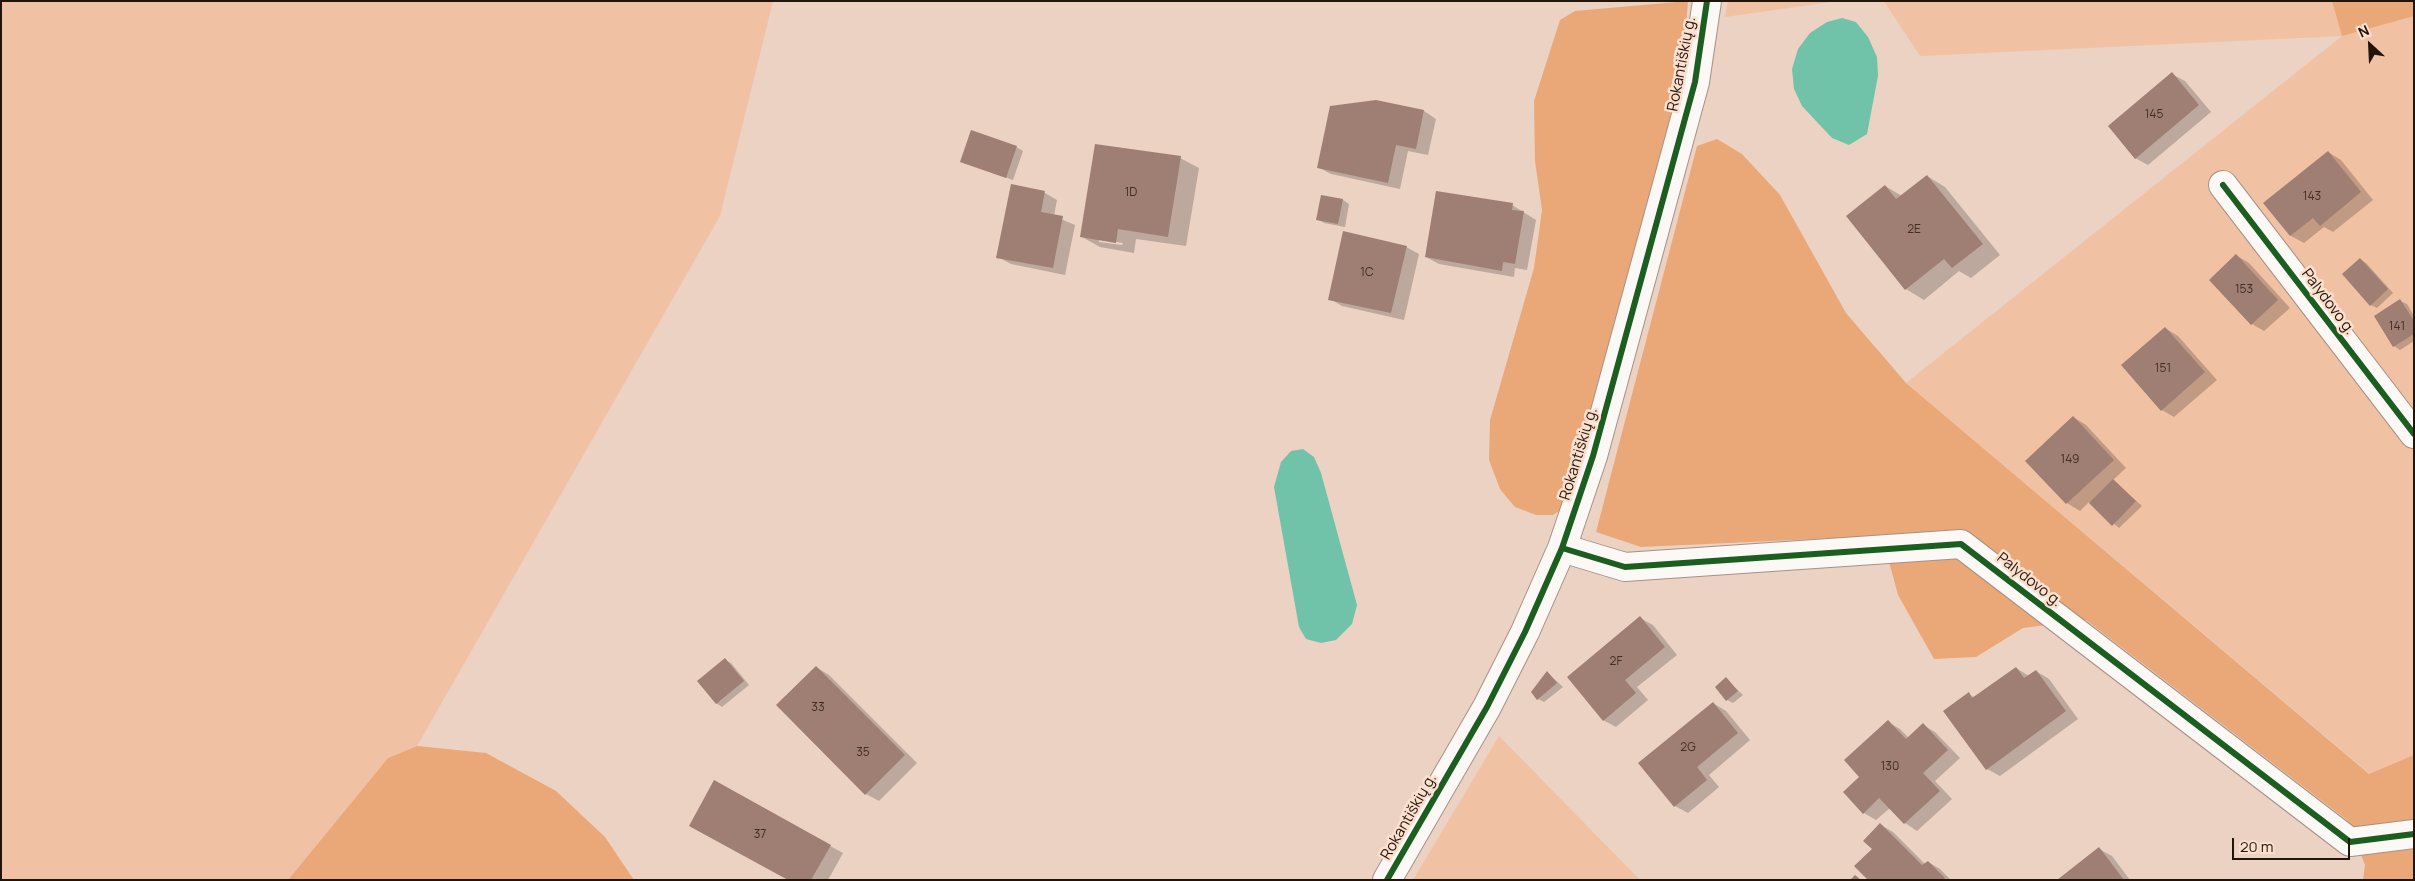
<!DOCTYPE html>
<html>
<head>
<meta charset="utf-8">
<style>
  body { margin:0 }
  #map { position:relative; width:2415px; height:881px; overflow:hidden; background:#ebd2c3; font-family:Manrope,sans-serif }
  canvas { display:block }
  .frame { position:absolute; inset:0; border:2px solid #231409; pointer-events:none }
  .north { position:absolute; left:2345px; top:20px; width:50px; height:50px; -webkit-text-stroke:4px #fbe0cf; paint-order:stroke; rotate:335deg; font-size:14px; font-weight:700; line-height:20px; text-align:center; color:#231409 }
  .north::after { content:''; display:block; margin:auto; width:18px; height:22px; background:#231409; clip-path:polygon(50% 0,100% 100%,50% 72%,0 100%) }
  .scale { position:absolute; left:2232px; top:838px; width:118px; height:22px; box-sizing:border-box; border:2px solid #231409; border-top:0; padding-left:6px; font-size:15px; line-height:18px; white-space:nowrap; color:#231409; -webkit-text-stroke:4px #fbe0cf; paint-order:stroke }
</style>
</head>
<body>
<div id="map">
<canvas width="2415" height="881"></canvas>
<div class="frame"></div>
<div class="north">N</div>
<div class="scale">20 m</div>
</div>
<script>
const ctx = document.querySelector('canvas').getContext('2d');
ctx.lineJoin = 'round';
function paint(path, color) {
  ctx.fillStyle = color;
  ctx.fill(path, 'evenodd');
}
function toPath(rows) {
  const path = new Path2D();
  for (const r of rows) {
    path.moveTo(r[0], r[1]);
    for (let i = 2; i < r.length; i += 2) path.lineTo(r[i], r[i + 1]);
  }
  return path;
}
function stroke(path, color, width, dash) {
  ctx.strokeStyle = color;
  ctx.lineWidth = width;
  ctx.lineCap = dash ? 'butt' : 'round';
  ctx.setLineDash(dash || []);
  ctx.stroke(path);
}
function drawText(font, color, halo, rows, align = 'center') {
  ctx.font = font + ' Manrope,sans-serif';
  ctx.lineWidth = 5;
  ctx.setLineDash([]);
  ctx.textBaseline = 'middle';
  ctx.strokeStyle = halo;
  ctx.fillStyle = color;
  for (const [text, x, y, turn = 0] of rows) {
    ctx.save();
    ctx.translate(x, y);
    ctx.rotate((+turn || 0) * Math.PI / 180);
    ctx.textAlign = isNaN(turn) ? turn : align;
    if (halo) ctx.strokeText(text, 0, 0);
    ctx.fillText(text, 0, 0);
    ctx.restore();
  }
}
const green = toPath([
  [1,1,773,1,720,216,417,746,388,758,288,880,1,880],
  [1728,1,1838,1,1725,17],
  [1884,1,2414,1,2414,755,2370,774,1906,383,2342,36,1920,56],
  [1499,736,1640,880,1413,880]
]);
const forest = toPath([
  [1688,1,1682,76,1564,508,1553,515,1536,515,1515,507,1500,489,1489,460,1490,420,1534,268,1542,210,1535,161,1534,101,1560,20,1575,11],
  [2332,1,2414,1,2414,16,2342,36],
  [1717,139,1742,154,1780,195,1846,313,1906,383,2369,774,2414,755,2414,880,2363,880,2365,865,2347,820,2086,620,2023,628,1976,657,1934,659,1898,595,1882,536,1641,547,1596,532,1697,146],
  [417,746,486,753,556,791,605,837,634,880,288,880,388,758]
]);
const water = toPath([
  [1842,18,1856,22,1868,37,1877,57,1878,76,1867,134,1849,145,1832,138,1802,106,1794,89,1792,69,1798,49,1810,33,1827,22],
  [1303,449,1314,457,1321,473,1357,605,1352,624,1336,640,1321,643,1306,639,1299,627,1274,487,1281,462,1291,451]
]);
const shadow = toPath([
  [2172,74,2185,81,2211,112,2148,165,2135,158],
  [1424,111,1436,119,1428,155,1408,151,1400,189,1331,174,1318,167],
  [1016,147,1023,151,1013,180,961,161],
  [2328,152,2341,160,2373,200,2333,232,2324,227,2304,243,2291,236,2265,203],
  [1180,158,1199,168,1186,246,1136,239,1134,253,1100,247,1082,237],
  [1099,239,1123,243,1122,245,1099,242],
  [1927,176,1945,187,2000,255,1971,278,1959,271,1924,300,1906,289,1848,216,1885,186,1902,196],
  [1012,186,1045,193,1057,200,1054,216,1075,225,1065,275,1011,264,998,257],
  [1322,197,1343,200,1349,204,1345,227,1324,223,1318,219],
  [1512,205,1536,220,1527,270,1515,268,1514,277,1439,264,1426,257],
  [1406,247,1419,254,1404,320,1342,306,1330,299],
  [2236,255,2249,263,2290,308,2264,331,2252,324],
  [2360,260,2366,263,2393,293,2377,308,2371,305],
  [2400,301,2407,304,2414,316,2414,341,2400,350,2394,346],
  [2165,328,2178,336,2217,380,2174,417,2162,410],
  [2073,417,2086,425,2126,468,2113,480,2142,506,2119,528,2089,502,2080,511,2067,503,2027,461],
  [1640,618,1653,625,1677,655,1637,687,1648,700,1616,727,1603,720],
  [725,660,731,663,749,685,722,707,716,703],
  [816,667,829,675,917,763,879,801,866,794],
  [2016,668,2029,676,2036,671,2049,679,2078,719,2000,776,1987,769,1969,694,1975,698],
  [1547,672,1563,687,1544,702,1538,699],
  [1726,679,1743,695,1733,703,1727,700],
  [1713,703,1726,711,1750,740,1709,775,1719,787,1688,813,1675,806],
  [1888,722,1900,729,1909,738,1923,725,1935,732,1960,758,1935,781,1952,799,1917,831,1905,823,1890,808,1876,820,1864,813,1861,777],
  [1881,825,1893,832,1925,864,1928,862,1940,869,1951,880,1869,880,1873,849],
  [830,846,843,853,828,880,790,880],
  [2099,849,2112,856,2130,880,2059,880]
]);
const building = toPath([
  [2172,72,2199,105,2135,159,2108,126],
  [1376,100,1424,110,1416,149,1396,145,1388,183,1317,168,1330,106],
  [971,130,1017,146,1006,178,960,162],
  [1095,144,1181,156,1168,237,1118,229,1116,243,1080,237],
  [2328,151,2361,192,2320,226,2313,218,2290,236,2263,203],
  [1927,175,1983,244,1952,268,1944,259,1905,290,1846,216,1885,185,1896,199],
  [1011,184,1045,191,1041,212,1063,216,1053,268,996,258],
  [1436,191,1513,203,1512,210,1524,211,1515,264,1503,262,1502,271,1425,257],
  [1321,195,1343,199,1338,224,1316,220],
  [1343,231,1407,246,1391,313,1328,300],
  [2236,254,2278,300,2251,325,2209,280],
  [2360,258,2388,289,2370,306,2342,274],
  [2400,299,2414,321,2414,334,2393,347,2374,316],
  [2165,327,2205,372,2161,411,2121,365],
  [2073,416,2114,460,2066,504,2025,461],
  [2113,479,2136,501,2112,526,2089,503],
  [1640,616,1665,647,1625,680,1636,693,1603,721,1567,677],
  [725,658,744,681,716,704,697,681],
  [816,666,905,755,865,795,776,705],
  [2016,667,2024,678,2036,670,2066,711,1986,770,1943,711,1969,692,1972,698],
  [1547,671,1557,683,1537,700,1531,692],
  [1726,677,1738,691,1726,701,1715,687],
  [1713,702,1738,733,1697,767,1707,780,1674,807,1638,763],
  [1888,720,1906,739,1923,723,1948,750,1923,773,1940,791,1904,824,1879,798,1863,814,1843,792,1859,777,1844,760],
  [714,780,831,845,811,880,788,880,689,826],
  [1880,823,1922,865,1928,861,1945,878,1943,880,1868,880,1854,866,1872,849,1863,841],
  [2099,847,2124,880,2057,880],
  [1855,875,1861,880,1850,880]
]);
const minor = toPath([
  [2223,185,2414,434],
  [1562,548,1625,567,1961,544,2350,842,2414,834],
  [1387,880,1487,707,1525,632,1562,548,1593,456,1695,82,1707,1]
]);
const cycleway = toPath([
  [2223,185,2414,434],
  [1562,548,1625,567,1961,544,2350,842,2414,834],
  [1387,880,1487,707,1525,632,1562,548,1593,456,1695,82,1707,1]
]);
const numberNames = [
  ["145",2154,115],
  ["1D",1131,193],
  ["143",2312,197],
  ["2E",1914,230],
  ["1C",1367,273],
  ["153",2244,290],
  ["141",2397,327],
  ["151",2163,369],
  ["149",2070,460],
  ["2F",1616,662],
  ["33",818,708],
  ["2G",1688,748],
  ["35",863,753],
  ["130",1890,767],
  ["37",760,835]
];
const streetNames = [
  ["Rokantiškių g.",1682,64,-79],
  ["Palydovo g.",2328,302,53],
  ["Rokantiškių g.",1579,454,-73],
  ["Palydovo g.",2029,580,38],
  ["Rokantiškių g.",1409,817,-60]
];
paint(green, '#f1c1a3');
paint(forest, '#eaa878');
paint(water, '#70c3a9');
paint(shadow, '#0003');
paint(building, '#9f7e73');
stroke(minor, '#a59286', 30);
stroke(minor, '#fcf8f6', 28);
stroke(cycleway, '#1b5e20', 6);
drawText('12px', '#422e24', null, numberNames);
drawText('15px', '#231409', '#fbe0cf', streetNames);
</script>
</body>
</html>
